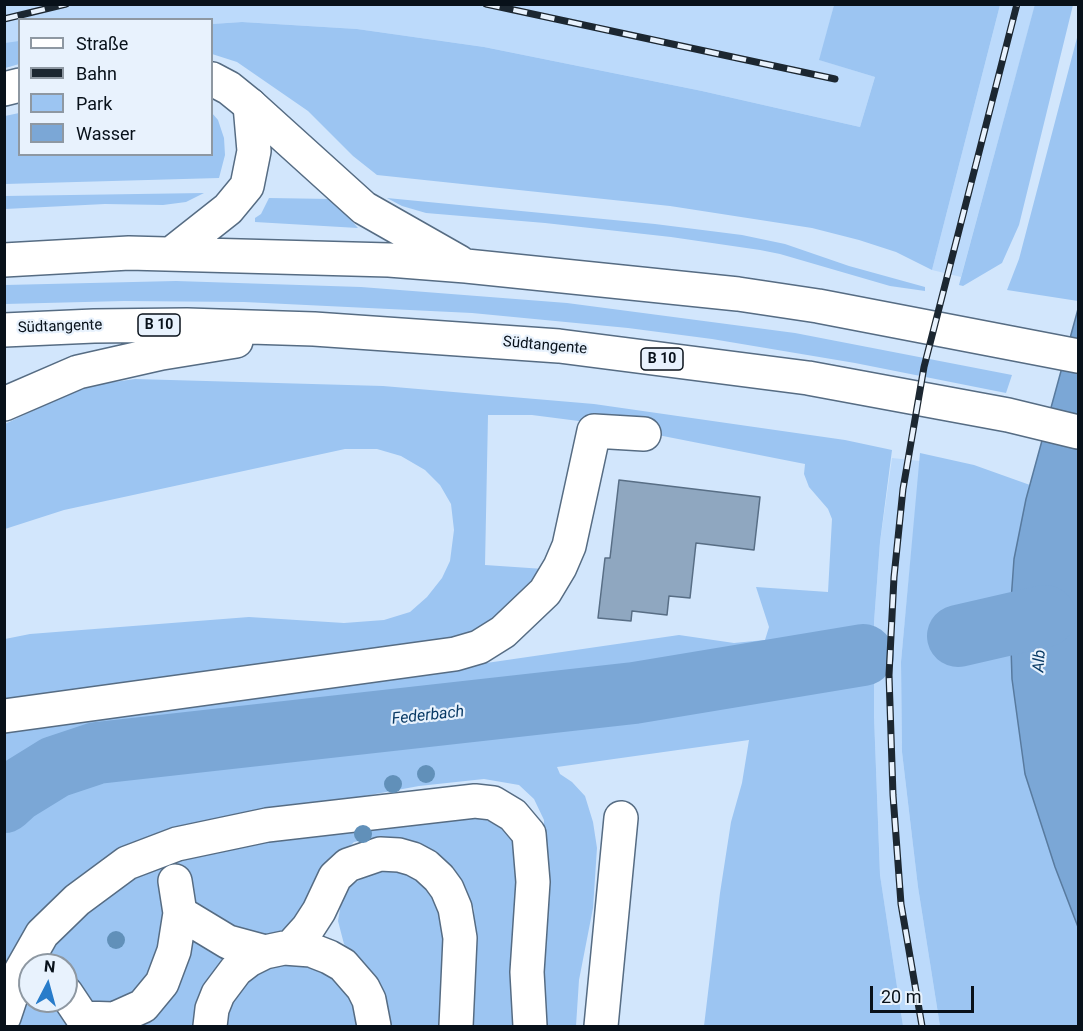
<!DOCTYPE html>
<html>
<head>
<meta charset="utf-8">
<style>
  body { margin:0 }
  #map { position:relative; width:1083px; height:1031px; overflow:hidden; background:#d2e6fc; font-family:Roboto,sans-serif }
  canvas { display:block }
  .frame { position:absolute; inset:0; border:6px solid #08111a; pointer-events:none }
  .legend { position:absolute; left:18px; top:18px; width:195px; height:138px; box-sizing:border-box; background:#e8f2fd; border:2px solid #8e98a2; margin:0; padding:8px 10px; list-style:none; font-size:18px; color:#08111a }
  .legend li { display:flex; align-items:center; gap:12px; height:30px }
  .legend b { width:30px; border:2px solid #8e98a2 }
  .north { position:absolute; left:18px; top:953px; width:60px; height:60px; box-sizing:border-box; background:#e8f2fd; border:2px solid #8e98a2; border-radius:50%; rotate:6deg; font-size:16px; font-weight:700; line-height:24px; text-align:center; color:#08111a }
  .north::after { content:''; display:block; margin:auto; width:21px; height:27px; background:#287cca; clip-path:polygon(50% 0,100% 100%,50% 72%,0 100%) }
  .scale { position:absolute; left:870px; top:986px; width:104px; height:27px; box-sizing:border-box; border:3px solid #08111a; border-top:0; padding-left:8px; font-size:18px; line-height:21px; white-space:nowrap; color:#08111a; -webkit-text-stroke:4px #e8f2fd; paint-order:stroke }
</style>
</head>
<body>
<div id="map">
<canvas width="1083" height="1031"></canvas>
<div class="frame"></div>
<ul class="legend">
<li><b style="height:8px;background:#fff"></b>Straße</li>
<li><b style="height:8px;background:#1c2731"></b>Bahn</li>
<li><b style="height:16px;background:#9cc5f2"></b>Park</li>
<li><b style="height:16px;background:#7ba7d6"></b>Wasser</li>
</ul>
<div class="north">N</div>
<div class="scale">20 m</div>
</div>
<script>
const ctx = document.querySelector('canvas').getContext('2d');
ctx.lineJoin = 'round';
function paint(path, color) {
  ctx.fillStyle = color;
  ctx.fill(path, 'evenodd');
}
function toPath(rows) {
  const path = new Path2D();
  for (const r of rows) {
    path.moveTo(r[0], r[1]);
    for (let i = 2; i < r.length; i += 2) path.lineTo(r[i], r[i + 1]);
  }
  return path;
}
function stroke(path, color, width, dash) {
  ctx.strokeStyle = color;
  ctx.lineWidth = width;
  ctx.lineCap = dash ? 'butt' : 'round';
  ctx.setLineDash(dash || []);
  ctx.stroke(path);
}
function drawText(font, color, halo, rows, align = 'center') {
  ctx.font = font + ' Roboto,sans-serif';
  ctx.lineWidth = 4.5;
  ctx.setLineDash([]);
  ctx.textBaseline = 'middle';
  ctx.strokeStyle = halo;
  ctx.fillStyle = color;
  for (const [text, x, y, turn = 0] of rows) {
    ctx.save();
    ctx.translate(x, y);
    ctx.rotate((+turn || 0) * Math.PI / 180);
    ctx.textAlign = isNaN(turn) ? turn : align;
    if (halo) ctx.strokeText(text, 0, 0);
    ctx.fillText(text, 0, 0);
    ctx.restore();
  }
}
const built = toPath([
  [4,5,834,5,820,60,875,77,860,127,702,91,484,47,357,29,242,22,212,24,212,20,20,20,19,64,5,68],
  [1000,5,1035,5,961,277,932,270],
  [892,458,920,461,901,662,902,752,918,887,940,1026,903,1026,880,875,874,716,874,622,880,542]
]);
const green = toPath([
  [1035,4,1073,5,1019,225,1002,263,963,286,959,285],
  [834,5,1000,5,932,270,896,252,859,240,812,228,670,206,377,175,353,156,308,111,237,62,212,54,212,24,242,22,357,29,484,47,702,91,860,127,875,77,819,60],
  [1078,34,1078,301,1007,290,1019,259],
  [19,41,19,64,5,68,5,43],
  [19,113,20,154,212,154,212,113,218,120,224,138,225,155,219,178,5,184,5,116],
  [204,193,186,202,163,205,105,204,5,209,5,196],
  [269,198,332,199,358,228,255,222,255,218,261,214],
  [387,198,655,224,742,235,785,244,849,266,925,287,925,291,890,286,780,254,760,250,671,237,545,223,426,213,402,206],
  [176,281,361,287,567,303,795,333,1012,375,1006,393,855,363,712,339,628,328,472,313,244,302,124,301,5,304,5,285],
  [135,379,383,386,594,404,845,440,892,450,880,542,874,622,874,716,880,875,903,1026,704,1026,720,893,731,822,742,783,749,740,557,767,560,774,572,782,585,796,593,822,597,848,593,908,579,980,576,1026,541,1026,544,820,534,799,519,785,484,779,419,786,337,801,129,845,93,867,62,891,34,919,11,955,5,968,5,725,445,669,679,635,734,643,765,640,769,627,756,587,828,592,832,519,828,509,809,487,804,474,805,464,602,424,532,415,488,415,485,565,544,569,492,627,424,645,371,648,305,658,5,705,5,639,30,634,249,617,344,623,384,620,410,612,427,597,442,578,450,561,454,530,451,504,440,485,425,470,401,456,377,449,345,449,64,510,5,529,5,424,70,393,100,384],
  [920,453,974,465,1030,485,1014,559,1010,615,1025,774,1055,867,1078,927,1078,1026,940,1026,918,887,902,752,901,662],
  [455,814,485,819,500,827,514,841,520,858,512,976,513,1026,473,1026,475,944,474,909,465,886,453,867,440,856,427,848,405,840,374,838,354,842,327,869,300,921,275,938,247,936,200,911,190,892,165,932,138,999,87,1007,66,978,66,965,41,965,65,930,121,886,156,867,192,856,244,846],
  [391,869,424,879,445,911,444,1026,385,1026,351,954,344,944,338,921,341,903,349,886,376,871],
  [186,932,234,952,199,1026,131,1026],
  [282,964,310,966,336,979,350,994,360,1026,225,1026,227,1010,244,983,259,972],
  [30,985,30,1001,60,1001,75,1026,18,1026]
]);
const water = toPath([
  [1078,309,1078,927,1055,867,1025,774,1012,679,1010,615,1014,559,1026,499,1078,309]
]);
const river = toPath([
  [958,636,1045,616],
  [4,802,16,791,55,767,97,753,634,693,863,655]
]);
const building = toPath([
  [619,480,760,497,754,550,696,543,690,598,669,596,667,615,632,611,631,621,598,618,605,558,610,558,619,480]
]);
const minor = toPath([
  [212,79,229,88,250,105],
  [4,89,20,85],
  [4,716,455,654,479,647,503,632,545,592,560,567,569,546,594,431,644,434],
  [180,913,228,942,265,952],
  [290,948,308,928,319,911,335,877,348,865,380,854,399,855,413,859,426,866,439,878,447,889,455,908,460,938,456,1026],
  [66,993,88,1026],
  [4,1017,17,978,42,934,77,900,127,863,177,844,267,825,475,801,493,803,513,815,529,834,533,882,527,972,530,1026],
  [83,1018,114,1019,143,1006,162,983,174,951,180,913,175,881],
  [210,1026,212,1009,218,994,236,970,249,960,265,952,284,948,311,950,329,957,343,965,363,988,369,1000,374,1026],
  [601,1026,621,818]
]);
const highway = toPath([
  [250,105,364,208,459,262],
  [171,254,228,209,247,186,254,151,250,105],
  [4,260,129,253,389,260,466,266,738,294,818,306,1078,356],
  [4,330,94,326,187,325,314,329,559,346,808,378,1008,415,1078,432],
  [4,404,78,372,162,353,236,341]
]);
const rail = toPath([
  [486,4,835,79],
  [4,19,66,4],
  [922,1026,901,904,893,795,889,675,894,577,903,489,924,367,1017,4]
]);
const trees = [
  [426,774],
  [393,784],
  [363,834],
  [116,940]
];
const shields = [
  [159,325,42],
  [662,359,42]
];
const shieldNames = [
  ["B 10",159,325],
  ["B 10",662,359]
];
const streetNames = [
  ["Südtangente",60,327,-2],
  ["Südtangente",545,346,5]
];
const waterNames = [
  ["Alb",1040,661,-86],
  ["Federbach",428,716,-6]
];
paint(built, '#bcdafb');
paint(green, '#9cc5f2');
paint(water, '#7ba7d6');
stroke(water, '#587a9e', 1.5);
stroke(river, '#7ba7d6', 62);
paint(building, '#8fa7c0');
stroke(building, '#586e85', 1.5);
stroke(minor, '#566c83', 36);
stroke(highway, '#566c83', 36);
stroke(minor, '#fff', 33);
stroke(highway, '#fff', 33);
stroke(rail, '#1c2731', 7);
stroke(rail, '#e8f2fd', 4.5, [14]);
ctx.fillStyle = '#6190b9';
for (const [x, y] of trees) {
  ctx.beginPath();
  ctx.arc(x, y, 9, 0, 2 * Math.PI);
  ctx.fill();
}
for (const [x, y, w] of shields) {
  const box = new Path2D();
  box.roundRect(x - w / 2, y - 11, w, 22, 4.5);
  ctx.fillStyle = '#e8f2fd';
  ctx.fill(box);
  stroke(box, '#08111a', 1.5);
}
drawText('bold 14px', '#08111a', null, shieldNames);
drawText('15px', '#08111a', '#e8f2fd', streetNames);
drawText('italic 16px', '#093a65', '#e8f2fd', waterNames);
</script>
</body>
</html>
